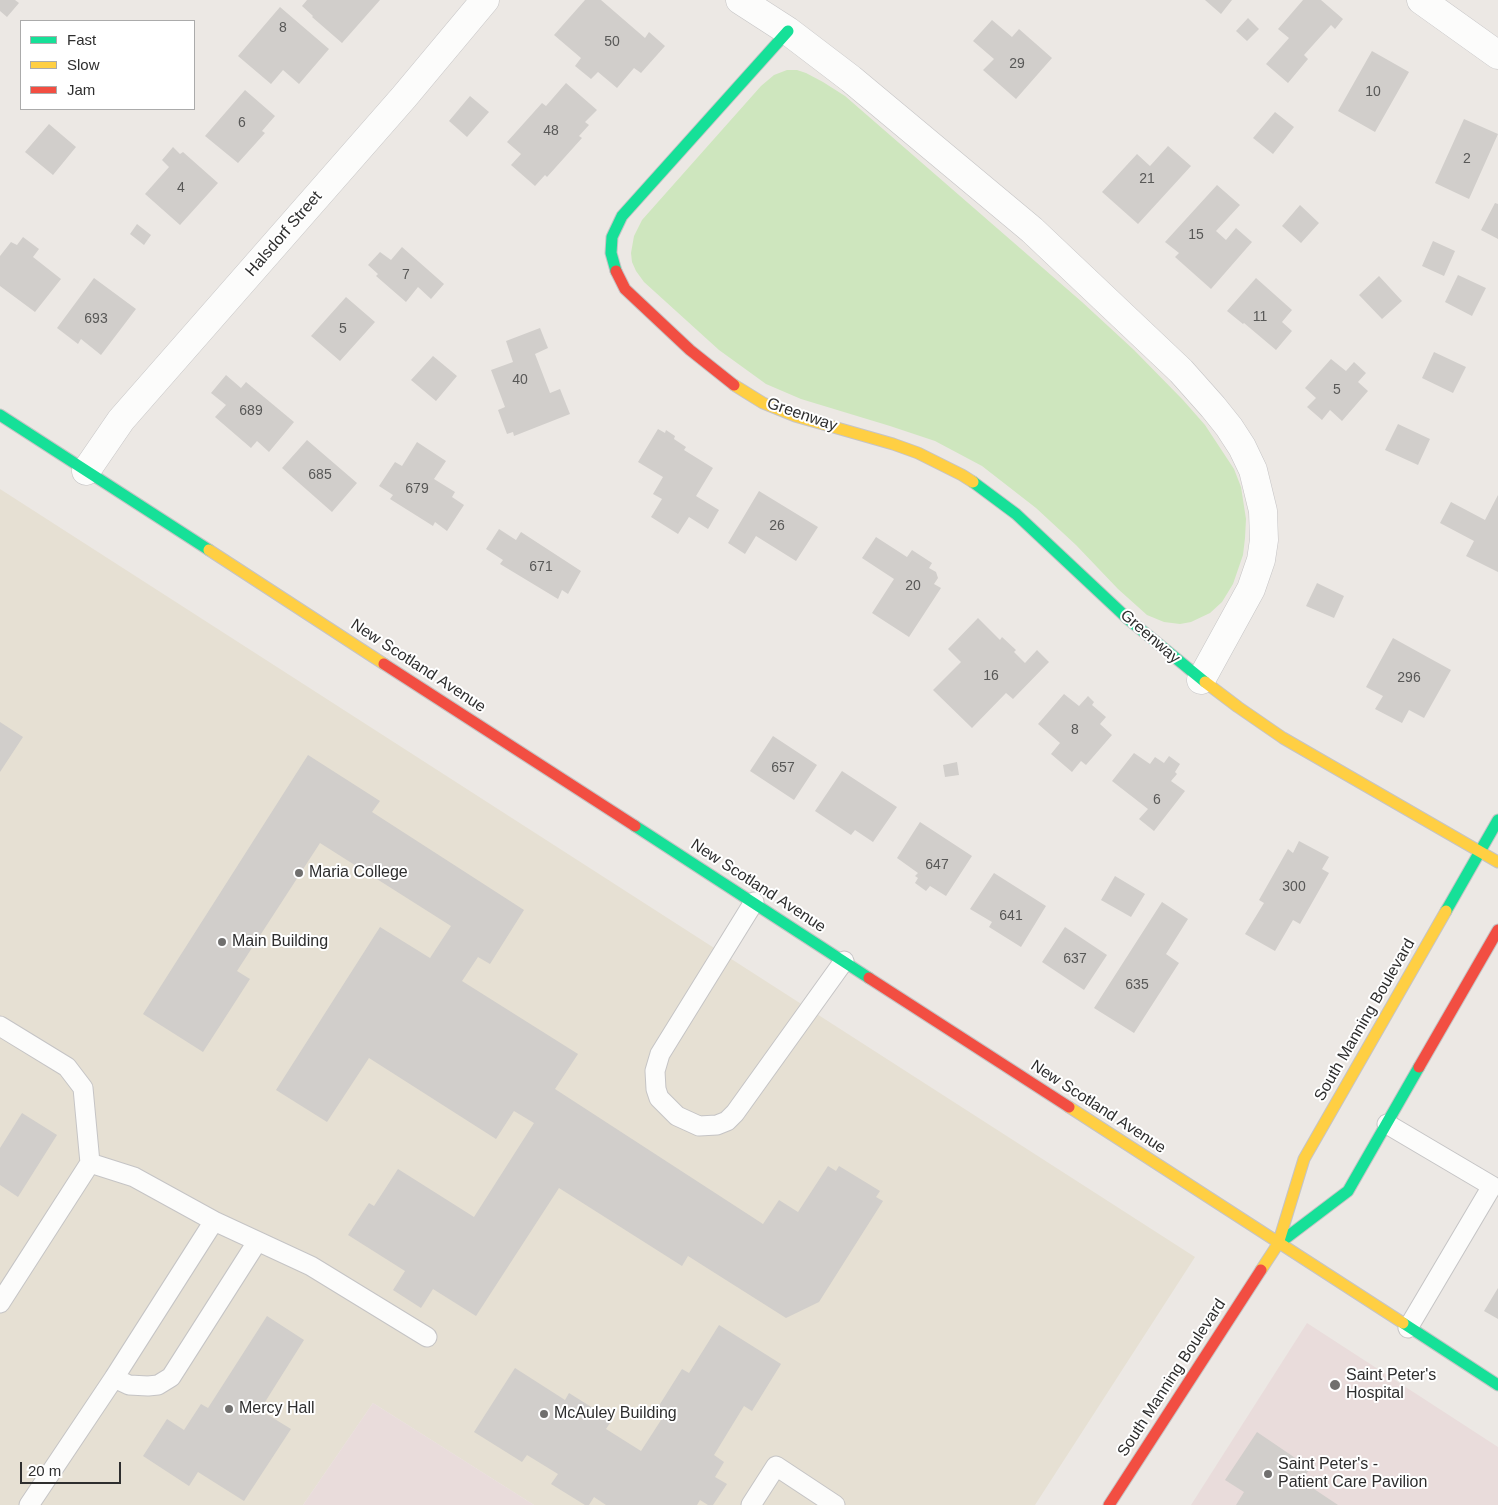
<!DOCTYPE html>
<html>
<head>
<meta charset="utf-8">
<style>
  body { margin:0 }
  #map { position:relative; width:1498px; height:1505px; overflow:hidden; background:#ece8e4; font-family:Helvetica,sans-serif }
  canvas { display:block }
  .legend { position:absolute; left:20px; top:20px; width:175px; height:90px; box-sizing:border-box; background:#fff; border:1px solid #ababab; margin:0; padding:6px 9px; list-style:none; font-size:15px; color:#2e2e2e }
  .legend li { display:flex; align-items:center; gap:10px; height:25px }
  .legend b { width:25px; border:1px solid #ababab }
  .scale { position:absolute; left:20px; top:1462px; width:101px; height:22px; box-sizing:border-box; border:2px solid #2e2e2e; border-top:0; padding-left:6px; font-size:15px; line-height:18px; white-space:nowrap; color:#2e2e2e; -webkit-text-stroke:4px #fff; paint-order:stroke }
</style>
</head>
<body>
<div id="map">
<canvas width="1498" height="1505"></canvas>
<ul class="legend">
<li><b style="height:6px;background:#16e098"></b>Fast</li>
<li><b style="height:6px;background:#ffcf43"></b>Slow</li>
<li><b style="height:6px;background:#f24e42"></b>Jam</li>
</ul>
<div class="scale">20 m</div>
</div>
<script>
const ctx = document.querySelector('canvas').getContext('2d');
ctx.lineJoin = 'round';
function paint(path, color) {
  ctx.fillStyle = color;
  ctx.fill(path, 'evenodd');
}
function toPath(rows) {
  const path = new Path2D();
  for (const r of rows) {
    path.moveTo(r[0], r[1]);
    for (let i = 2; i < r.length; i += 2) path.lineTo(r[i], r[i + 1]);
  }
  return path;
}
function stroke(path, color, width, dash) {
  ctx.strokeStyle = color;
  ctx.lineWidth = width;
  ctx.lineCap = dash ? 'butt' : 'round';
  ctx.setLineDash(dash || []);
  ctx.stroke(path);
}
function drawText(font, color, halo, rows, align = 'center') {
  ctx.font = font + ' Helvetica,sans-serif';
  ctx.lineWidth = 4;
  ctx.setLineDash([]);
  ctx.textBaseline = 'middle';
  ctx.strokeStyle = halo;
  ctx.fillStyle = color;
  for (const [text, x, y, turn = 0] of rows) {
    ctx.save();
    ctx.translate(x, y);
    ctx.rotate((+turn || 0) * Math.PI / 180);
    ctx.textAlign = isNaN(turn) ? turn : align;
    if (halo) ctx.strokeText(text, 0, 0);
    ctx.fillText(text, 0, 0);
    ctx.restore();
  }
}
const education = toPath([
  [0,489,1195,1257,1035,1505,534,1505,373,1403,303,1505,0,1505]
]);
const medical = toPath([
  [1307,1323,1498,1447,1498,1505,1191,1505],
  [373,1403,534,1505,303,1505]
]);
const green = toPath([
  [787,70,797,70,806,73,823,82,845,96,1082,302,1134,350,1183,400,1205,425,1234,469,1241,487,1246,519,1245,538,1243,555,1233,584,1222,602,1210,613,1191,622,1180,624,1164,622,1147,615,1118,589,1076,545,1036,508,982,466,935,441,890,426,801,399,766,384,719,350,644,282,636,271,632,262,631,253,634,236,642,220,761,86,774,75]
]);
const building = toPath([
  [0,0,15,0,19,3,7,17,0,11],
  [307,0,380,0,342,43,312,17,313,16,302,6],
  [585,0,601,0,645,38,649,32,665,46,641,73,634,68,617,88,598,72,591,79,575,66,581,58,554,35],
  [1205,0,1232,0,1221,14],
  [1303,0,1321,0,1343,19,1335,29,1331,25,1304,55,1308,59,1288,83,1266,64,1289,38,1278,29],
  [280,7,329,49,299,84,283,70,271,84,238,56],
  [1248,18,1259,29,1247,41,1236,31],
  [992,20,1012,37,1019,29,1052,58,1016,99,983,70,994,59,973,41],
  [1372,51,1409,72,1375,132,1338,111],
  [566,83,597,110,585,122,589,125,579,136,582,138,547,177,545,175,535,186,511,165,521,154,507,142,542,103,546,106],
  [245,90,275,116,262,131,265,133,238,163,205,136],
  [470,96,489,112,467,137,449,121],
  [1275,112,1294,127,1273,154,1253,138],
  [1464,119,1498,134,1469,199,1435,183],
  [49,124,76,147,53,175,25,152],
  [1168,146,1191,166,1138,224,1102,192,1137,154,1150,166],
  [173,147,180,154,183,152,218,183,180,225,145,194,169,167,162,160],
  [1217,185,1240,205,1216,231,1226,240,1236,228,1252,242,1211,289,1175,257,1179,253,1165,242],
  [1495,203,1498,204,1498,239,1481,230],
  [1300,205,1319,223,1301,243,1282,226],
  [137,224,151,235,144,245,130,234],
  [23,237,39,249,33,257,61,279,35,312,0,286,0,256,11,242,17,245],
  [1433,241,1455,251,1444,276,1422,266],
  [402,247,444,284,431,299,418,287,406,302,376,276,378,274,368,265,380,252,391,260],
  [1458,275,1486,288,1472,316,1445,302],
  [1379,276,1402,301,1382,319,1359,295],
  [94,278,136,309,101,355,81,339,78,344,57,328],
  [1256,278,1292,310,1282,322,1292,331,1276,350,1244,323,1243,324,1227,311],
  [346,297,375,322,340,361,311,336],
  [540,328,548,348,535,354,550,393,560,389,570,414,514,436,513,432,507,434,498,410,505,407,491,370,513,362,506,341],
  [1434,352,1466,367,1453,393,1422,378],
  [433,356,457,376,436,401,411,380],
  [1331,359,1346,371,1354,362,1366,373,1358,382,1368,391,1342,421,1330,410,1322,420,1307,407,1316,398,1305,388],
  [226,375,241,388,246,382,294,422,269,452,257,441,251,448,215,417,226,405,211,393],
  [1398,424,1430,439,1418,465,1385,450],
  [658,429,665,433,666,430,675,436,674,439,686,447,684,450,713,468,696,496,719,510,708,529,689,517,678,534,651,517,662,499,653,494,663,477,638,462],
  [307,440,357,483,332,512,282,468],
  [417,442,446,461,434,479,455,492,452,497,464,505,447,531,435,522,433,526,390,499,393,495,379,486,395,462,402,466],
  [759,491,818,527,796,561,756,536,745,554,728,543],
  [1498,495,1498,572,1466,556,1474,541,1440,523,1451,502,1485,520],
  [499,529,516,540,521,532,581,571,568,594,562,590,558,599,500,564,503,560,486,549],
  [876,537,907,557,912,550,932,563,929,568,936,572,938,578,934,584,941,588,909,637,872,613,894,579,862,558],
  [1317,583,1344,596,1334,618,1306,606],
  [978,618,1000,640,1002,637,1016,650,1014,652,1025,663,1037,650,1049,662,1013,699,1006,693,972,728,933,690,961,662,948,649],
  [1393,638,1451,670,1424,718,1409,710,1402,723,1375,709,1383,696,1366,687],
  [1064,694,1079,706,1088,696,1094,702,1092,705,1106,717,1100,724,1112,735,1086,765,1081,761,1072,772,1051,754,1060,743,1038,724],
  [0,722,23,737,0,772],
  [773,736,817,765,794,800,750,771],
  [1134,753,1150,764,1155,757,1164,763,1169,756,1180,764,1175,772,1177,774,1171,781,1185,791,1154,831,1139,819,1148,809,1112,781],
  [308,755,380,801,372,812,524,910,490,964,478,957,462,981,578,1054,555,1089,763,1224,779,1200,798,1212,828,1166,836,1171,839,1166,880,1191,876,1197,883,1201,819,1302,786,1318,688,1256,682,1266,559,1188,476,1316,433,1289,421,1308,393,1290,405,1271,348,1235,369,1203,374,1206,398,1169,474,1217,534,1123,514,1111,496,1139,369,1058,327,1122,276,1090,380,927,430,958,451,926,320,843,237,971,250,979,203,1052,143,1014],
  [957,762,959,775,945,777,943,765],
  [842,771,897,807,873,842,855,830,851,835,815,811],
  [920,822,972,856,946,896,930,886,926,891,915,883,918,878,915,876,918,873,897,858],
  [1299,841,1329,857,1322,869,1329,873,1300,924,1293,920,1275,951,1245,934,1264,903,1259,900,1288,849,1293,853],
  [994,873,1046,906,1021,947,989,927,992,922,970,909],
  [1115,876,1145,894,1131,917,1101,900],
  [1162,902,1188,919,1166,954,1179,963,1134,1033,1094,1008],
  [1065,927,1107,955,1084,990,1042,962],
  [22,1113,57,1135,18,1197,0,1185,0,1148],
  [1498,1288,1498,1319,1484,1311],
  [267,1316,304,1340,260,1410,291,1429,244,1501,198,1472,189,1486,143,1456,167,1419,184,1430,201,1404,208,1408],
  [719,1325,781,1364,752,1411,744,1406,714,1455,724,1462,715,1477,727,1484,713,1505,708,1505,700,1500,697,1505,606,1505,594,1497,589,1505,585,1505,551,1484,558,1474,527,1455,522,1462,474,1432,515,1368,565,1400,569,1393,612,1420,606,1429,641,1451,663,1417,655,1412,682,1369,689,1373],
  [1257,1432,1310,1468,1302,1481,1338,1505,1236,1505,1244,1492,1225,1480]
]);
const lane = toPath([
  [754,902,660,1054,655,1071,656,1089,659,1098,677,1116,699,1126,717,1125,727,1121,735,1113,844,961],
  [0,1026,67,1067,83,1088,90,1163,0,1303],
  [1387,1124,1492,1186,1408,1328],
  [214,1221,311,1266,427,1337],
  [114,1378,129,1385,148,1386,158,1385,171,1377,257,1242],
  [29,1505,114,1378,214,1221,134,1177,90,1163],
  [751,1505,776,1466,835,1505]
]);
const street = toPath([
  [740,0,788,31,851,79,1032,230,1181,371,1213,407,1229,427,1242,447,1253,470,1263,511,1264,540,1261,560,1251,589,1201,680],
  [1421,0,1498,55],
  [86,471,121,420,404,97,485,0]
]);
const fast = toPath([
  [616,271,611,253,612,237,622,216,788,31],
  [0,415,209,550],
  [973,482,1016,514,1128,619,1205,682],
  [635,826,869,978],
  [1446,911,1498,820],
  [1278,1244,1348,1191,1419,1067],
  [1403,1323,1498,1385]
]);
const slow = toPath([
  [734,385,763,403,795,416,893,444,918,453,962,475,973,482],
  [209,550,384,664],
  [1205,682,1238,707,1283,738,1498,862],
  [1069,1107,1403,1323],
  [1261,1270,1278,1244,1304,1159,1446,911]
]);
const jam = toPath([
  [616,271,625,289,690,350,734,385],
  [384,664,635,826],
  [869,978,1069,1107],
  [1419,1067,1498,930],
  [1109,1505,1261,1270]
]);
const markers = [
  [299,873,5,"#706f6e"],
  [222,942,5,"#706f6e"],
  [1335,1385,6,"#706f6e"],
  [229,1409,5,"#706f6e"],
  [544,1414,5,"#706f6e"],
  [1268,1474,5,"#706f6e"]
];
const numberNames = [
  ["8",283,28],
  ["50",612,42],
  ["29",1017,64],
  ["10",1373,92],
  ["6",242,123],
  ["48",551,131],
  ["2",1467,159],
  ["21",1147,179],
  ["4",181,188],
  ["15",1196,235],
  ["7",406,275],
  ["11",1260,317],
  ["693",96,319],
  ["5",343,329],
  ["40",520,380],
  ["5",1337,390],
  ["689",251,411],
  ["685",320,475],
  ["679",417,489],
  ["26",777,526],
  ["671",541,567],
  ["20",913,586],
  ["16",991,676],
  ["296",1409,678],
  ["8",1075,730],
  ["657",783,768],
  ["6",1157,800],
  ["647",937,865],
  ["300",1294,887],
  ["641",1011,916],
  ["637",1075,959],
  ["635",1137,985]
];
const streetNames = [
  ["Halsdorf Street",284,234,-49],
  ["Greenway",802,415,19],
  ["Greenway",1150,637,41],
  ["New Scotland Avenue",418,666,33],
  ["New Scotland Avenue",758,886,33],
  ["South Manning Boulevard",1365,1020,-60],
  ["New Scotland Avenue",1098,1107,33],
  ["South Manning Boulevard",1172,1378,-57]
];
const poiNames = [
  ["Maria College",309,873],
  ["Main Building",232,942],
  ["Saint Peter's",1346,1376],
  ["Hospital",1346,1394],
  ["Mercy Hall",239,1409],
  ["McAuley Building",554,1414],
  ["Saint Peter's -",1278,1465],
  ["Patient Care Pavilion",1278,1483]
];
paint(education, '#e6e0d3');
paint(medical, '#e9dcdb');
paint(green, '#cee6be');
paint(building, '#d1cecb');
stroke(lane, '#c5c4c5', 21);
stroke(street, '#c5c4c5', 29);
stroke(fast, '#c5c4c5', 13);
stroke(slow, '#c5c4c5', 13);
stroke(jam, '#c5c4c5', 13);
stroke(lane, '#fcfcfb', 19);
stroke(street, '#fcfcfb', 28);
stroke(fast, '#16e098', 11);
stroke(slow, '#ffcf43', 11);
stroke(jam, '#f24e42', 11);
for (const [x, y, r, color] of markers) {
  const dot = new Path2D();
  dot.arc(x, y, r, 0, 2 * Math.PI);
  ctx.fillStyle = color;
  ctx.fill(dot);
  stroke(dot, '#fff', 2);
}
drawText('14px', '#585857', null, numberNames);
drawText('16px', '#2e2e2e', '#fff', streetNames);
drawText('16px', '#2e2e2e', '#fff', poiNames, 'left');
</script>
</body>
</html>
